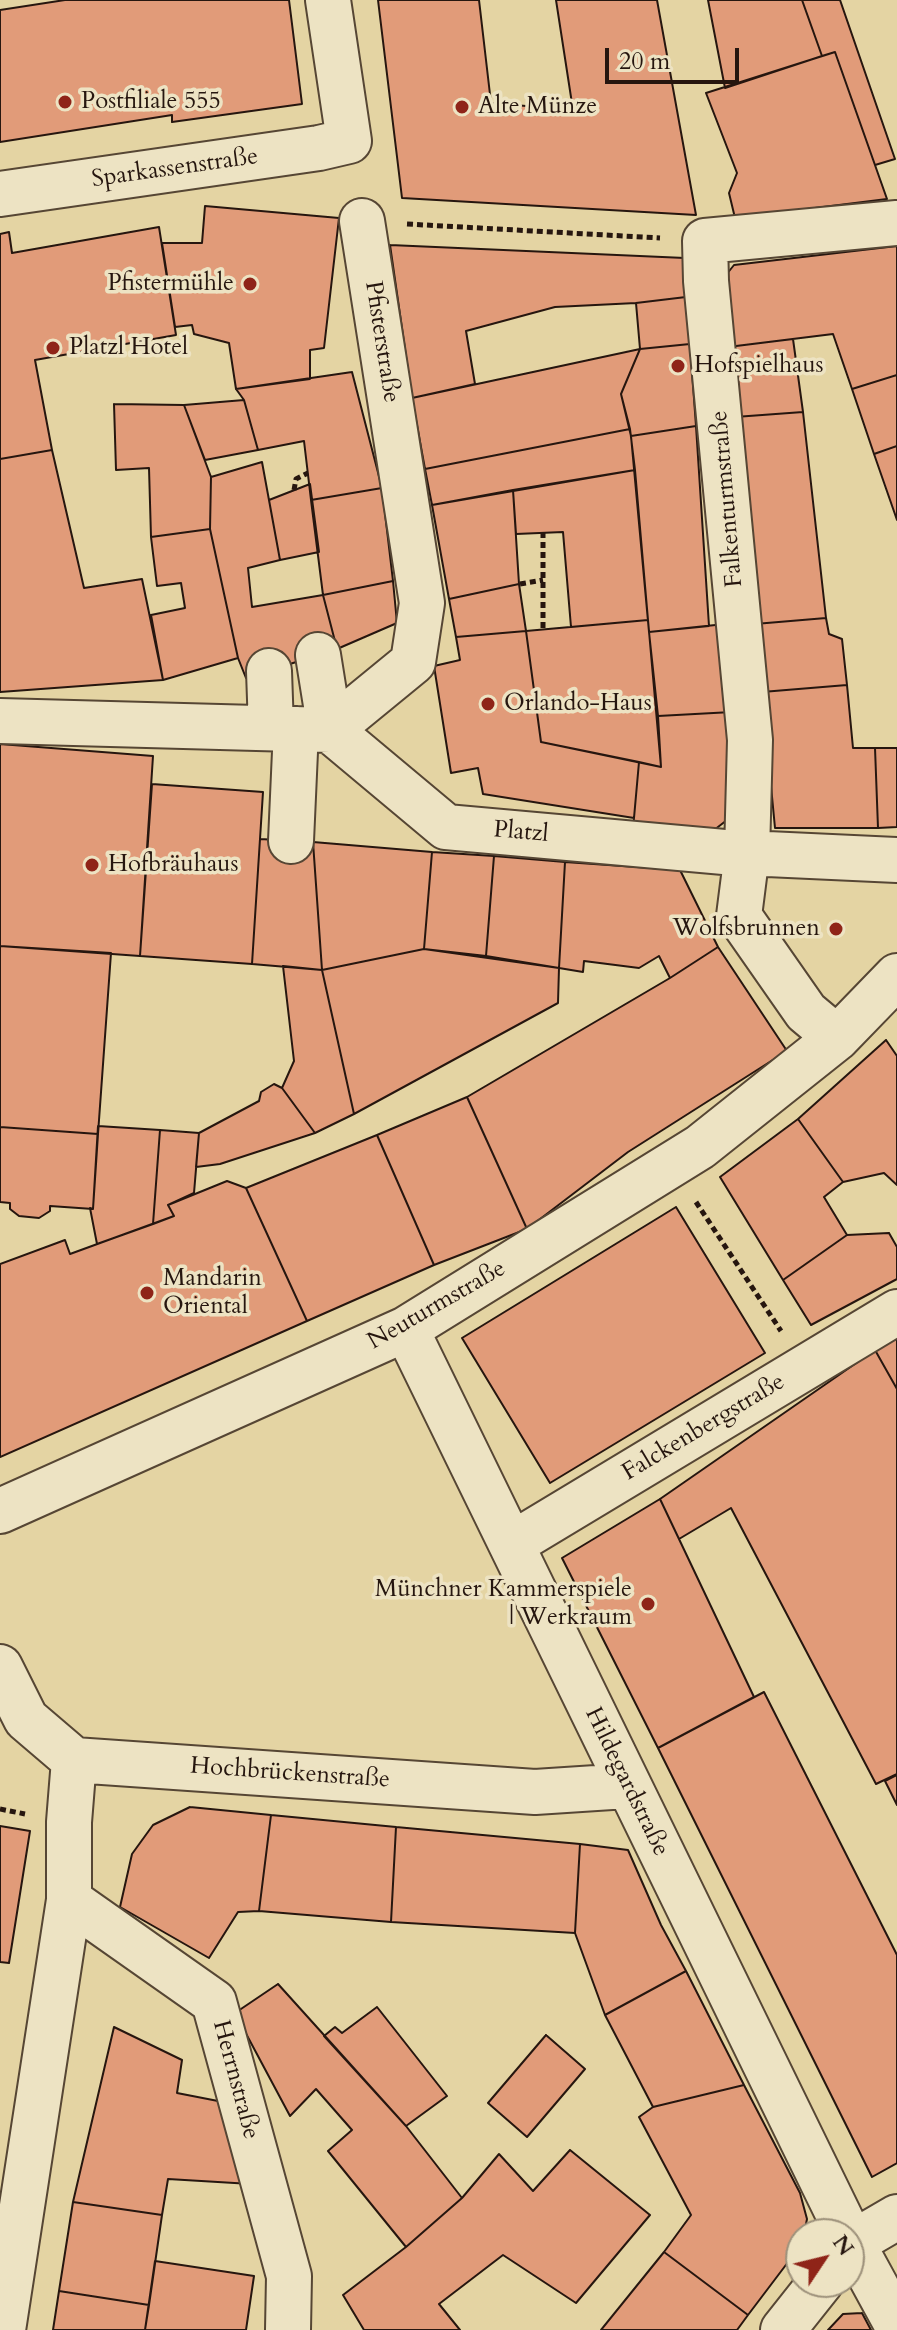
<!DOCTYPE html>
<html>
<head>
<meta charset="utf-8">
<style>
  body { margin:0 }
  #map { position:relative; width:897px; height:2330px; overflow:hidden; background:#e4d4a3; font-family:Cardo,serif }
  canvas { display:block }
  .north { position:absolute; left:785px; top:2218px; width:80px; height:80px; box-sizing:border-box; background:#ede3c3; border:2px solid #9d917b; border-radius:50%; rotate:55deg; font-size:22px; font-weight:700; line-height:32px; text-align:center; color:#26160f }
  .north::after { content:''; display:block; margin:auto; width:28px; height:36px; background:#8f2418; clip-path:polygon(50% 0,100% 100%,50% 72%,0 100%) }
  .scale { position:absolute; left:605px; top:48px; width:134px; height:36px; box-sizing:border-box; border:4px solid #26160f; border-top:0; padding-left:10px; font-size:24px; line-height:28px; white-space:nowrap; color:#26160f; -webkit-text-stroke:6px #ede3c3; paint-order:stroke }
</style>
</head>
<body>
<div id="map">
<canvas width="897" height="2330"></canvas>
<div class="north">N</div>
<div class="scale">20 m</div>
</div>
<script>
const ctx = document.querySelector('canvas').getContext('2d');
ctx.lineJoin = 'round';
function paint(path, color) {
  ctx.fillStyle = color;
  ctx.fill(path, 'evenodd');
}
function toPath(rows) {
  const path = new Path2D();
  for (const r of rows) {
    path.moveTo(r[0], r[1]);
    for (let i = 2; i < r.length; i += 2) path.lineTo(r[i], r[i + 1]);
  }
  return path;
}
function stroke(path, color, width, dash) {
  ctx.strokeStyle = color;
  ctx.lineWidth = width;
  ctx.lineCap = dash ? 'butt' : 'round';
  ctx.setLineDash(dash || []);
  ctx.stroke(path);
}
function drawText(font, color, halo, rows, align = 'center') {
  ctx.font = font + ' Cardo,serif';
  ctx.lineWidth = 7;
  ctx.setLineDash([]);
  ctx.textBaseline = 'middle';
  ctx.strokeStyle = halo;
  ctx.fillStyle = color;
  for (const [text, x, y, turn = 0] of rows) {
    ctx.save();
    ctx.translate(x, y);
    ctx.rotate((+turn || 0) * Math.PI / 180);
    ctx.textAlign = isNaN(turn) ? turn : align;
    if (halo) ctx.strokeText(text, 0, 0);
    ctx.fillText(text, 0, 0);
    ctx.restore();
  }
}
const building = toPath([
  [65,0,289,0,302,104,172,122,172,115,0,142,0,10,65,0],
  [378,0,479,0,491,103,573,110,556,0,657,0,696,215,402,198,378,0],
  [708,0,802,0,822,56,725,88,708,0],
  [802,0,840,0,895,159,875,165,835,52,822,56,802,0],
  [835,52,887,199,735,218,729,193,737,173,706,93,835,52],
  [205,206,339,218,324,348,310,350,310,379,236,389,229,343,194,334,192,325,175,327,162,243,202,243,205,206],
  [159,227,176,335,35,360,52,450,0,459,0,234,9,232,12,253,159,227],
  [390,245,685,258,686,297,636,303,555,307,466,331,475,384,412,398,390,245],
  [897,246,897,375,852,389,833,334,728,347,722,280,734,265,897,246],
  [686,297,690,344,640,349,636,303,686,297],
  [793,339,803,412,735,417,728,347,793,339],
  [690,344,696,426,631,436,621,394,640,349,690,344],
  [640,349,621,394,630,429,425,469,412,398,640,349],
  [352,372,382,488,311,500,304,441,258,450,244,400,236,389,352,372],
  [897,375,897,446,874,454,852,389,897,375],
  [244,400,258,450,205,460,184,405,244,400],
  [114,404,184,405,211,477,210,529,151,537,149,468,116,470,114,404],
  [803,412,826,618,755,624,735,417,803,412],
  [696,426,709,626,649,632,631,436,696,426],
  [630,429,635,470,432,505,425,469,630,429],
  [897,446,897,520,874,454,897,446],
  [52,450,84,588,142,579,163,680,0,692,0,459,52,450],
  [262,462,280,560,248,568,252,607,323,595,337,649,246,678,238,658,210,529,211,477,262,462],
  [635,470,648,620,571,627,563,532,516,534,513,490,635,470],
  [310,484,319,552,280,560,269,500,310,484],
  [382,488,393,581,323,595,311,500,382,488],
  [513,490,519,584,449,599,432,505,513,490],
  [210,529,238,658,163,680,151,615,185,608,181,583,157,586,151,537,210,529],
  [393,581,397,623,337,649,323,595,393,581],
  [519,584,526,631,456,637,449,599,519,584],
  [826,618,829,634,842,639,847,685,762,692,755,624,826,618],
  [648,620,661,767,541,742,526,631,648,620],
  [725,624,732,712,658,716,649,632,725,624],
  [526,631,541,742,639,762,634,818,483,794,478,768,451,773,434,666,460,660,456,637,526,631],
  [847,685,853,748,875,748,878,828,775,828,762,692,847,685],
  [732,712,727,820,709,834,633,829,639,762,661,767,658,716,732,712],
  [0,744,153,756,140,956,0,946,0,744],
  [875,748,897,748,897,827,878,828,875,748],
  [152,784,263,792,252,964,140,956,152,784],
  [260,839,313,842,322,970,252,964,260,839],
  [313,842,432,852,424,949,322,970,313,842],
  [432,852,494,856,486,956,424,949,432,852],
  [494,856,565,862,559,968,486,956,494,856],
  [565,862,680,870,718,947,670,978,659,956,639,968,584,961,583,972,559,968,565,862],
  [0,946,111,953,98,1134,0,1127,0,946],
  [718,947,787,1051,628,1152,527,1229,467,1097,670,978,718,947],
  [424,949,559,968,558,1003,354,1114,322,970,424,949],
  [283,966,322,970,354,1114,315,1133,282,1088,294,1061,283,966],
  [886,1040,897,1056,897,1185,884,1173,843,1182,798,1119,886,1040],
  [274,1084,282,1088,315,1133,220,1164,196,1167,199,1133,259,1101,261,1092,274,1084],
  [467,1097,527,1229,434,1265,377,1135,467,1097],
  [798,1119,843,1182,824,1197,847,1235,783,1280,720,1177,798,1119],
  [98,1126,160,1130,153,1224,97,1244,90,1208,93,1209,98,1126],
  [0,1127,98,1134,93,1209,50,1206,50,1211,39,1218,19,1216,10,1209,10,1203,0,1202,0,1127],
  [160,1130,199,1133,194,1193,168,1205,174,1216,153,1224,160,1130],
  [377,1135,434,1265,307,1321,246,1188,377,1135],
  [227,1181,246,1188,307,1321,0,1457,0,1264,65,1240,70,1254,174,1216,168,1205,227,1181],
  [676,1207,765,1353,550,1483,462,1338,676,1207],
  [889,1233,897,1247,897,1279,811,1325,783,1280,847,1235,889,1233],
  [897,1338,897,1389,875,1350,897,1338],
  [875,1350,897,1389,897,1774,876,1784,731,1508,679,1539,660,1499,875,1350],
  [660,1499,754,1697,658,1748,562,1558,660,1499],
  [764,1692,897,1955,897,2163,872,2177,658,1748,764,1692],
  [897,1775,897,1805,885,1781,897,1775],
  [190,1807,271,1815,259,1911,238,1912,209,1958,120,1907,132,1854,153,1825,190,1807],
  [271,1815,396,1827,391,1922,259,1911,271,1815],
  [0,1826,30,1831,9,1963,0,1962,0,1826],
  [396,1827,580,1844,575,1933,391,1922,396,1827],
  [580,1844,628,1850,661,1925,686,1971,605,2015,575,1933,580,1844],
  [686,1971,744,2085,653,2107,605,2015,686,1971],
  [278,1984,406,2126,462,2198,406,2247,328,2151,352,2130,316,2089,290,2116,235,2013,278,1984],
  [377,2007,447,2096,406,2126,324,2036,335,2027,342,2033,377,2007],
  [114,2027,182,2060,177,2093,218,2101,251,2184,168,2179,162,2215,73,2202,114,2027],
  [546,2035,585,2069,527,2137,488,2103,546,2035],
  [744,2085,800,2193,807,2219,804,2234,801,2234,801,2245,748,2315,664,2252,691,2215,639,2117,653,2107,744,2085],
  [570,2150,650,2215,576,2303,503,2255,439,2304,460,2330,364,2330,343,2295,406,2247,462,2198,499,2154,533,2191,570,2150],
  [73,2202,162,2215,149,2305,59,2291,73,2202],
  [664,2252,748,2315,737,2330,601,2330,664,2252],
  [155,2261,254,2276,246,2330,145,2330,155,2261],
  [59,2291,149,2305,145,2330,53,2330,59,2291],
  [862,2313,871,2330,828,2330,843,2314,862,2313]
]);
const path = toPath([
  [407,224,660,238],
  [294,490,296,479,308,473],
  [543,532,543,629],
  [520,584,543,580],
  [696,1202,781,1331],
  [0,1809,25,1814]
]);
const minor = toPath([
  [0,194,319,148,349,141,328,0],
  [318,655,330,730,446,827,724,852,897,860],
  [269,671,271,728],
  [0,721,330,730,413,662,422,603,362,221],
  [291,841,296,729],
  [837,1038,806,1012,739,916,747,853,750,740,706,281,705,241,897,223],
  [406,1329,848,2234],
  [0,1511,406,1329,700,1147,837,1038,897,976],
  [512,1544,897,1312],
  [0,1667,26,1719,74,1760,535,1792,627,1786],
  [69,1900,214,2002,289,2276,288,2330],
  [849,2237,897,2325],
  [849,2245,897,2217],
  [3,2330,69,1900,69,1822,74,1760],
  [783,2330,821,2282]
]);
const markers = [
  [65,102,8,"#8f2418"],
  [462,107,8,"#8f2418"],
  [250,284,8,"#8f2418"],
  [53,348,8,"#8f2418"],
  [678,366,8,"#8f2418"],
  [488,704,8,"#8f2418"],
  [92,865,8,"#8f2418"],
  [836,929,8,"#8f2418"],
  [147,1293,8,"#8f2418"],
  [648,1604,8,"#8f2418"]
];
const poiNames = [
  ["Postfiliale 555",81,102],
  ["Alte Münze",478,107],
  ["Pfistermühle",234,284,"right"],
  ["Platzl Hotel",69,348],
  ["Hofspielhaus",694,366],
  ["Orlando-Haus",504,704],
  ["Hofbräuhaus",108,865],
  ["Wolfsbrunnen",820,929,"right"],
  ["Mandarin",163,1279],
  ["Oriental",163,1307],
  ["Münchner Kammerspiele",632,1590,"right"],
  ["| Werkraum",632,1618,"right"]
];
const streetNames = [
  ["Sparkassenstraße",175,169,-8],
  ["Pfisterstraße",381,342,81],
  ["Falkenturmstraße",728,499,-95],
  ["Platzl",521,833,5],
  ["Neuturmstraße",437,1306,-30],
  ["Falckenbergstraße",704,1428,-31],
  ["Hochbrückenstraße",290,1774,4],
  ["Hildegardstraße",626,1782,64],
  ["Herrnstraße",235,2080,75]
];
paint(building, '#e19b79');
stroke(building, '#26160f', 2);
stroke(minor, '#564634', 48);
stroke(path, '#26160f', 5, [6, 4]);
stroke(minor, '#ede3c3', 44);
for (const [x, y, r, color] of markers) {
  const dot = new Path2D();
  dot.arc(x, y, r, 0, 2 * Math.PI);
  ctx.fillStyle = color;
  ctx.fill(dot);
  stroke(dot, '#ede3c3', 3);
}
drawText('24px', '#26160f', '#ede3c3', poiNames, 'left');
drawText('24px', '#26160f', '#ede3c3', streetNames);
</script>
</body>
</html>
